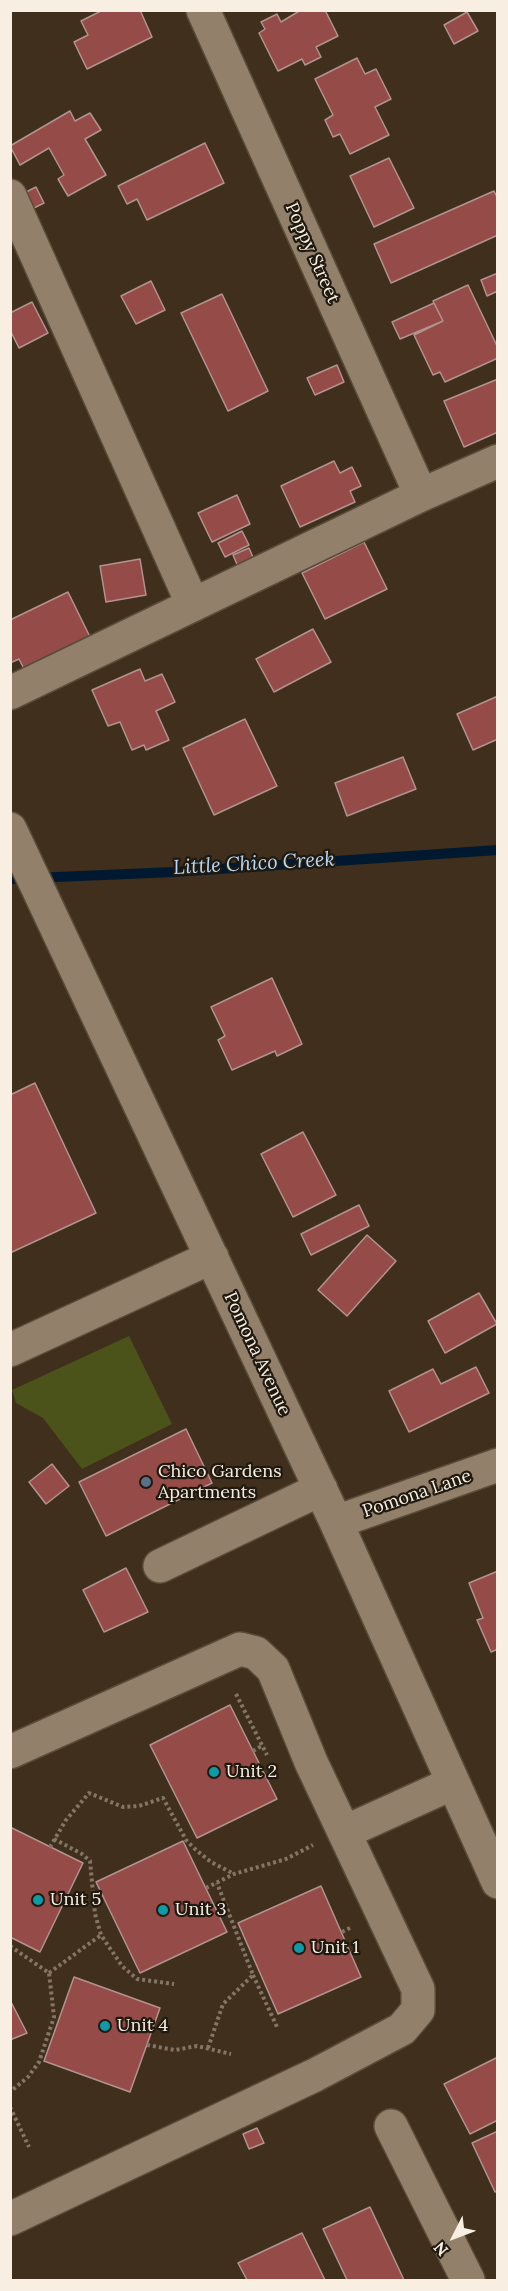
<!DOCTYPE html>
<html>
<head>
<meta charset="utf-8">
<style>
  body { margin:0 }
  #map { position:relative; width:508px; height:2291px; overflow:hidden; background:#3f2f1c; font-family:Lora,serif }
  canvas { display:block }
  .frame { position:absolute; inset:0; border:12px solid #f8eee2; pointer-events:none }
  .north { position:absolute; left:424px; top:2207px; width:60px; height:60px; -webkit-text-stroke:4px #201910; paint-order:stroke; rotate:228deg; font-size:16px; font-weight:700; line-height:24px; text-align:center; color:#f8eee2 }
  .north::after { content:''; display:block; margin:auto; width:21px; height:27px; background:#f8eee2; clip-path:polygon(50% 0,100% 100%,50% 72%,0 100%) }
</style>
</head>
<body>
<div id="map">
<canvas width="508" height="2291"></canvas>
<div class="frame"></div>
<div class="north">N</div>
</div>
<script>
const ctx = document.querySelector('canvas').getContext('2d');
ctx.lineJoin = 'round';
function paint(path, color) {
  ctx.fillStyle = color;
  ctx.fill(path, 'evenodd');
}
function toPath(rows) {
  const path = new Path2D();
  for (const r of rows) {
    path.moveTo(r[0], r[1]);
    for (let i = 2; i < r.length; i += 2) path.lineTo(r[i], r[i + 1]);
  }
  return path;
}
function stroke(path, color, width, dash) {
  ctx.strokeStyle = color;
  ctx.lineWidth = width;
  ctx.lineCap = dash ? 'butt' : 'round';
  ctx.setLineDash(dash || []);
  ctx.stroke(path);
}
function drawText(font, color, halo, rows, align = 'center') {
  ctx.font = font + ' Lora,serif';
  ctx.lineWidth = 4.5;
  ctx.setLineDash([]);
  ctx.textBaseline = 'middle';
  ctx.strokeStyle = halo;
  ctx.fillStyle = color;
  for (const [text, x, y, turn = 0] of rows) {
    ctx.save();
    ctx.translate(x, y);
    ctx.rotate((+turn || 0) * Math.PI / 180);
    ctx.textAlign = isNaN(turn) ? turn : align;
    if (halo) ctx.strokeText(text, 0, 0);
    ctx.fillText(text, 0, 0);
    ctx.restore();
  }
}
const green = toPath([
  [129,1336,172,1424,82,1469,43,1418,16,1403,12,1390]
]);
const stream = toPath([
  [10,879,174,872,498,850]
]);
const building = toPath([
  [103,10,140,10,152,37,87,69,74,42,88,35,81,21,103,10],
  [301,10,325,10,338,36,316,47,321,57,305,65,302,59,278,71,259,33,265,29,261,22,277,14,281,22,301,10],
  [467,12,478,31,454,44,444,25,467,12],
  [357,58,365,74,376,69,391,99,375,107,389,135,350,154,340,134,333,137,325,120,333,115,315,79,357,58],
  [70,111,75,121,90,113,101,130,85,139,106,175,68,196,58,179,64,175,49,148,20,165,10,146,70,111],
  [205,143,224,183,147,220,137,199,127,204,118,186,205,143],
  [389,158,414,208,374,227,350,176,389,158],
  [36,187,44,203,30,210,22,194,36,187],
  [494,191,498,199,498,235,391,283,374,244,494,191],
  [498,273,498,291,487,296,481,280,498,273],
  [151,281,165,310,136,324,121,296,151,281],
  [468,285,498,348,498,358,445,382,440,372,433,375,414,335,443,321,433,301,468,285],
  [222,294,268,391,228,411,181,313,222,294],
  [32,302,48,333,19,348,10,330,10,313,32,302],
  [434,303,443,321,400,339,392,322,434,303],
  [337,365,344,382,315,395,307,378,337,365],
  [498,379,498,432,464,447,444,401,498,379],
  [334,461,340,473,352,467,361,486,350,491,355,502,300,527,281,486,334,461],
  [237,495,250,524,212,542,198,513,237,495],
  [242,531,249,545,225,557,218,543,242,531],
  [364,542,387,589,325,619,302,573,364,542],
  [249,548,255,562,239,569,233,555,249,548],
  [140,559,146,595,106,602,100,566,140,559],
  [68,592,93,643,27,675,19,659,10,663,10,620,68,592],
  [313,629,331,662,274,692,256,659,313,629],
  [140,669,145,681,162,674,175,702,156,711,169,740,146,750,144,745,132,750,120,722,108,726,92,690,140,669],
  [498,696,498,739,473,750,457,714,498,696],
  [245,719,277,786,214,815,183,748,245,719],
  [403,757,416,789,347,816,335,783,403,757],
  [272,978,302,1044,277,1056,275,1051,232,1070,218,1040,225,1036,211,1007,272,978],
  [35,1083,96,1213,10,1253,10,1095,35,1083],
  [303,1132,336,1195,293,1217,261,1154,303,1132],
  [359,1205,369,1226,311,1255,301,1234,359,1205],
  [367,1235,396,1261,347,1316,318,1290,367,1235],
  [479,1293,497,1324,445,1353,428,1321,479,1293],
  [476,1367,489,1393,409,1432,389,1391,433,1369,441,1384,476,1367],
  [186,1429,212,1483,106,1536,79,1482,186,1429],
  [52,1464,69,1486,46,1504,29,1482,52,1464],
  [126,1568,148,1612,104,1632,83,1590,126,1568],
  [498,1571,498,1649,491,1652,477,1620,483,1618,469,1583,498,1571],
  [230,1705,277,1799,197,1838,150,1745,230,1705],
  [10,1827,83,1863,40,1952,10,1937,10,1827],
  [183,1841,227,1932,140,1973,96,1882,183,1841],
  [321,1886,361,1977,278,2014,238,1923,321,1886],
  [74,1977,160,2008,130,2092,44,2061,74,1977],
  [10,2000,27,2033,10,2040,10,2000],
  [498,2057,498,2120,470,2134,444,2084,498,2057],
  [257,2128,264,2143,249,2149,243,2134,257,2128],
  [498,2131,498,2191,495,2192,472,2143,498,2131],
  [370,2207,404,2280,347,2280,323,2229,370,2207],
  [302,2233,325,2280,247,2280,238,2263,302,2233]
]);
const path = toPath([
  [236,1694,267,1755],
  [253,1751,263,1745],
  [54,1839,82,1854,90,1861,95,1914,101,1935,122,1966,137,1979,174,1984],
  [50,1847,66,1820,89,1793,123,1807,139,1806,163,1798,186,1840,196,1850,211,1862,234,1874],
  [206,1888,234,1874,286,1859,313,1845],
  [342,1932,352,1927],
  [10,1946,49,1973,54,2017,39,2062,28,2077,10,2092],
  [49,1973,101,1935],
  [253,1975,278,2029],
  [147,2045,175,2050,197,2046,231,2054],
  [208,2048,223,2004,253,1975,217,1883],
  [10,2107,29,2147]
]);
const minor = toPath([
  [203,10,421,495],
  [10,196,193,605],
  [10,693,421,495,498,461],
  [10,829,336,1522,498,1882],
  [10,1350,212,1257],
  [336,1522,498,1465],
  [160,1566,321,1489],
  [10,1752,240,1649,256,1653,273,1669,311,1762,418,1989,418,2010,402,2029,315,2075,10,2219],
  [345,1832,453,1783],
  [391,2126,468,2280]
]);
const markers = [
  [146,1482,6,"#5c6f8a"],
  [214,1772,6,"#0f9aa8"],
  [38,1900,6,"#0f9aa8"],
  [163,1910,6,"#0f9aa8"],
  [299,1948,6,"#0f9aa8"],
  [105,2026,6,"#0f9aa8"]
];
const streetNames = [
  ["Poppy Street",312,253,66],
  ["Pomona Avenue",257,1354,65],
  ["Pomona Lane",417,1494,-19]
];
const poiNames = [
  ["Chico Gardens",158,1472],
  ["Apartments",158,1493],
  ["Unit 2",226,1772],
  ["Unit 5",50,1900],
  ["Unit 3",175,1910],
  ["Unit 1",311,1948],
  ["Unit 4",117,2026]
];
const waterNames = [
  ["Little Chico Creek",254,864,-3]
];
paint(green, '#4b531b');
stroke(stream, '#001931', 10);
paint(building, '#954b47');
stroke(building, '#b39390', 1.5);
stroke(minor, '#584b39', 36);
stroke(path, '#847666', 4, [3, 3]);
stroke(minor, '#92806a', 33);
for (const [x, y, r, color] of markers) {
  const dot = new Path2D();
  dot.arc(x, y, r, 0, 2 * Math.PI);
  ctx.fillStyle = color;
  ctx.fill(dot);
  stroke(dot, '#201910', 2);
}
drawText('18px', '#f8eee2', '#201910', streetNames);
drawText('18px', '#f8eee2', '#201910', poiNames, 'left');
drawText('italic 20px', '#b8d7f4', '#201910', waterNames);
</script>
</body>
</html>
